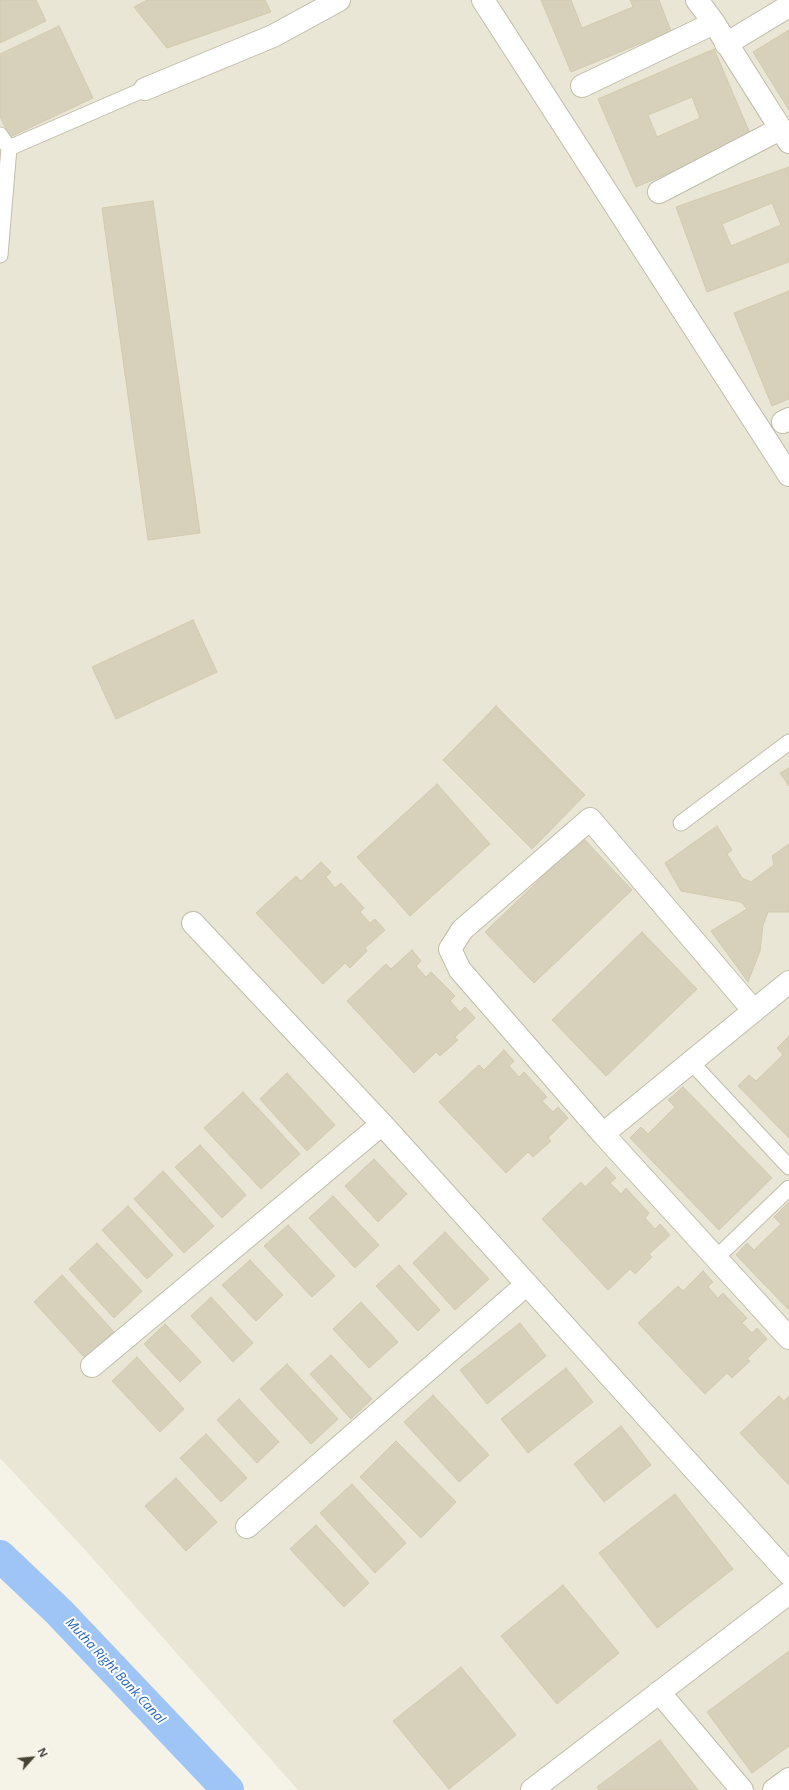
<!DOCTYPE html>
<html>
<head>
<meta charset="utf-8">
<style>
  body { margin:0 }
  #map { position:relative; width:789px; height:1790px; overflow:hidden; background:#f5f3e7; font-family:"Open Sans",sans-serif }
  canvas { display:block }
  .north { position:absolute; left:12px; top:1738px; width:40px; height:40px; -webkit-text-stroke:3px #fff; paint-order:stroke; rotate:63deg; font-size:11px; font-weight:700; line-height:16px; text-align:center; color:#484435 }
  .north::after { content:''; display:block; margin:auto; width:14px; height:18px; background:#484435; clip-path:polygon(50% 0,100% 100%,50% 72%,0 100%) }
</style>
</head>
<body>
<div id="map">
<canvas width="789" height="1790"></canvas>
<div class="north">N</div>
</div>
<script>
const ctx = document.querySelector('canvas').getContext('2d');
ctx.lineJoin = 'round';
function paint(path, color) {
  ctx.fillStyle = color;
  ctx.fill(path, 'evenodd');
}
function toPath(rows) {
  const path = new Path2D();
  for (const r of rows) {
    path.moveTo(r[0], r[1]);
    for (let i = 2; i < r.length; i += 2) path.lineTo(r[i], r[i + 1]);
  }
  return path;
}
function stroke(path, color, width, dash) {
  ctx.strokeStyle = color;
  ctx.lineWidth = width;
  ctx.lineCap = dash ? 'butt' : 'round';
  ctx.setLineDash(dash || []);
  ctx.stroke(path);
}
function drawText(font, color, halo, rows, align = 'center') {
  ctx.font = font + ' "Open Sans",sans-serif';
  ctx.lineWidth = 4;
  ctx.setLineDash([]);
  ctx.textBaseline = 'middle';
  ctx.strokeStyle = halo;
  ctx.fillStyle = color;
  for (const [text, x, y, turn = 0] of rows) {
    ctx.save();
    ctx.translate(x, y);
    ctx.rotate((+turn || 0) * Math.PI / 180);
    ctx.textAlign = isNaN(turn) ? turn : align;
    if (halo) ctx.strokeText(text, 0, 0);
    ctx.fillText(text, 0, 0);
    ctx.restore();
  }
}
const residential = toPath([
  [0,0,789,0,789,1790,298,1790,86,1551,0,1458]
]);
const canal = toPath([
  [0,1556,59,1612,228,1790]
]);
const building = toPath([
  [0,0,36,0,46,21,0,43,0,0],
  [147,0,265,0,271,12,167,48,134,7,147,0],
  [541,0,571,0,582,28,633,7,630,0,659,0,671,31,571,72,541,0],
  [59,26,93,98,10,137,0,117,0,54,59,26],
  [789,30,789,110,753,52,789,30],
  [714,49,752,138,636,187,598,99,714,49],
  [692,97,700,118,657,137,648,115,692,97],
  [789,167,789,262,707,292,676,207,789,167],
  [772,203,781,225,731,246,722,224,772,203],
  [153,201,200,533,148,540,102,208,153,201],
  [789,291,789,399,772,406,734,313,789,291],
  [193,620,217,672,116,719,92,667,193,620],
  [496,706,585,795,532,849,443,760,496,706],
  [789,768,789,786,780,773,789,768],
  [437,784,490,844,410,916,357,857,437,784],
  [717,826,732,850,727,854,742,878,751,882,774,865,772,856,789,844,789,912,768,912,763,925,760,951,748,982,711,931,747,909,741,902,681,891,665,863,717,826],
  [583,838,632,890,534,983,485,932,583,838],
  [321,862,331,872,326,877,335,888,341,883,364,908,360,912,370,923,375,919,385,930,365,948,367,951,350,968,345,963,323,984,256,913,296,876,301,881,321,862],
  [642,932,697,989,606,1076,552,1020,642,932],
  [412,950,421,961,416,966,426,977,431,972,455,996,450,1001,460,1012,465,1007,475,1018,455,1037,458,1040,440,1056,436,1052,414,1073,347,1001,386,964,391,969,412,950],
  [789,1036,789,1138,738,1086,749,1075,756,1081,783,1055,777,1048,789,1036],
  [504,1050,514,1061,509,1066,519,1077,524,1072,547,1097,542,1101,553,1112,558,1107,568,1118,548,1138,551,1141,533,1157,528,1152,506,1173,439,1102,479,1065,484,1070,504,1050],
  [287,1073,335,1125,307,1151,260,1099,287,1073],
  [683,1087,772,1178,719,1230,630,1138,641,1127,648,1134,675,1107,668,1100,683,1087],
  [243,1092,300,1154,261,1189,204,1128,243,1092],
  [200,1145,246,1195,222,1218,175,1167,200,1145],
  [374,1159,407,1194,378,1222,345,1186,374,1159],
  [606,1167,616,1178,610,1183,621,1194,626,1188,649,1213,645,1218,655,1229,660,1224,670,1235,649,1254,652,1257,635,1274,630,1269,608,1290,542,1219,581,1182,585,1187,606,1167],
  [163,1171,214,1226,184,1253,134,1199,163,1171],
  [333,1196,379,1245,355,1268,309,1218,333,1196],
  [788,1203,789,1204,789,1310,736,1255,747,1243,754,1250,781,1224,774,1217,788,1203],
  [128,1206,173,1255,147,1279,102,1230,128,1206],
  [288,1225,335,1276,312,1297,264,1246,288,1225],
  [445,1232,489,1279,455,1310,413,1263,445,1232],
  [97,1243,142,1291,114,1318,69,1269,97,1243],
  [250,1260,283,1295,256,1321,222,1285,250,1260],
  [399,1265,440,1310,418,1331,376,1286,399,1265],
  [703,1271,713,1282,708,1287,718,1298,723,1293,747,1318,742,1323,752,1333,757,1328,767,1339,747,1359,750,1361,732,1378,727,1373,705,1394,638,1323,678,1286,683,1291,703,1271],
  [62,1275,115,1333,86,1359,34,1302,62,1275],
  [211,1297,253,1343,233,1362,191,1316,211,1297],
  [361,1302,398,1342,369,1368,333,1329,361,1302],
  [520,1323,546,1356,487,1404,460,1370,520,1323],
  [165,1324,201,1362,180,1382,144,1344,165,1324],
  [331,1355,372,1399,351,1419,310,1374,331,1355],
  [137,1357,184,1409,160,1432,112,1381,137,1357],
  [287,1364,338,1419,311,1444,260,1389,287,1364],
  [566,1368,593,1402,528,1453,501,1419,566,1368],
  [433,1395,489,1455,459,1482,404,1422,433,1395],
  [779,1396,784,1401,789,1396,789,1485,740,1433,779,1396],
  [239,1399,279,1442,257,1463,217,1420,239,1399],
  [621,1426,651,1465,604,1502,574,1464,621,1426],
  [206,1434,247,1478,221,1502,180,1458,206,1434],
  [396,1441,456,1502,421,1538,360,1477,396,1441],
  [176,1478,217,1522,186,1551,145,1506,176,1478],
  [352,1484,406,1543,375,1573,320,1513,352,1484],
  [675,1494,733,1569,657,1628,599,1553,675,1494],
  [316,1525,369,1583,344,1607,290,1549,316,1525],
  [563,1585,619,1653,557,1704,501,1636,563,1585],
  [789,1651,789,1746,752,1773,707,1712,789,1651],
  [461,1667,516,1735,449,1789,393,1721,461,1667],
  [660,1740,698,1790,599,1790,597,1787,660,1740]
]);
const lane = toPath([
  [0,135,9,148,0,255],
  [9,148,145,89],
  [681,823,789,742],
  [691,1062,789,1167],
  [716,1258,789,1188]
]);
const street = toPath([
  [483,0,789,475],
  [697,0,714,23,789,142],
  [726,44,789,6],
  [582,86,714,23],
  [145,89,273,36,339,0],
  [659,192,780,129],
  [783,422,789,419],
  [193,923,382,1124,789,1574],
  [754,1011,590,819,462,930,450,949,460,970,603,1134,789,1338],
  [603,1134,789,982],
  [92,1366,382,1124],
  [247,1527,527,1284],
  [659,1692,742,1790],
  [532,1790,789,1593],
  [774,1790,789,1779]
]);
const waterNames = [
  ["Mutha Right Bank Canal",115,1671,47]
];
paint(residential, '#e9e6d5');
stroke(canal, '#9fc4f6', 32);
paint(building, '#d7d1bb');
stroke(building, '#d3caae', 1);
stroke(lane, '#c1bda9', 17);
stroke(street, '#c1bda9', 24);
stroke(lane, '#fff', 15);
stroke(street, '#fff', 22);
drawText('italic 13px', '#2564bd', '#fff', waterNames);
</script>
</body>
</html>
